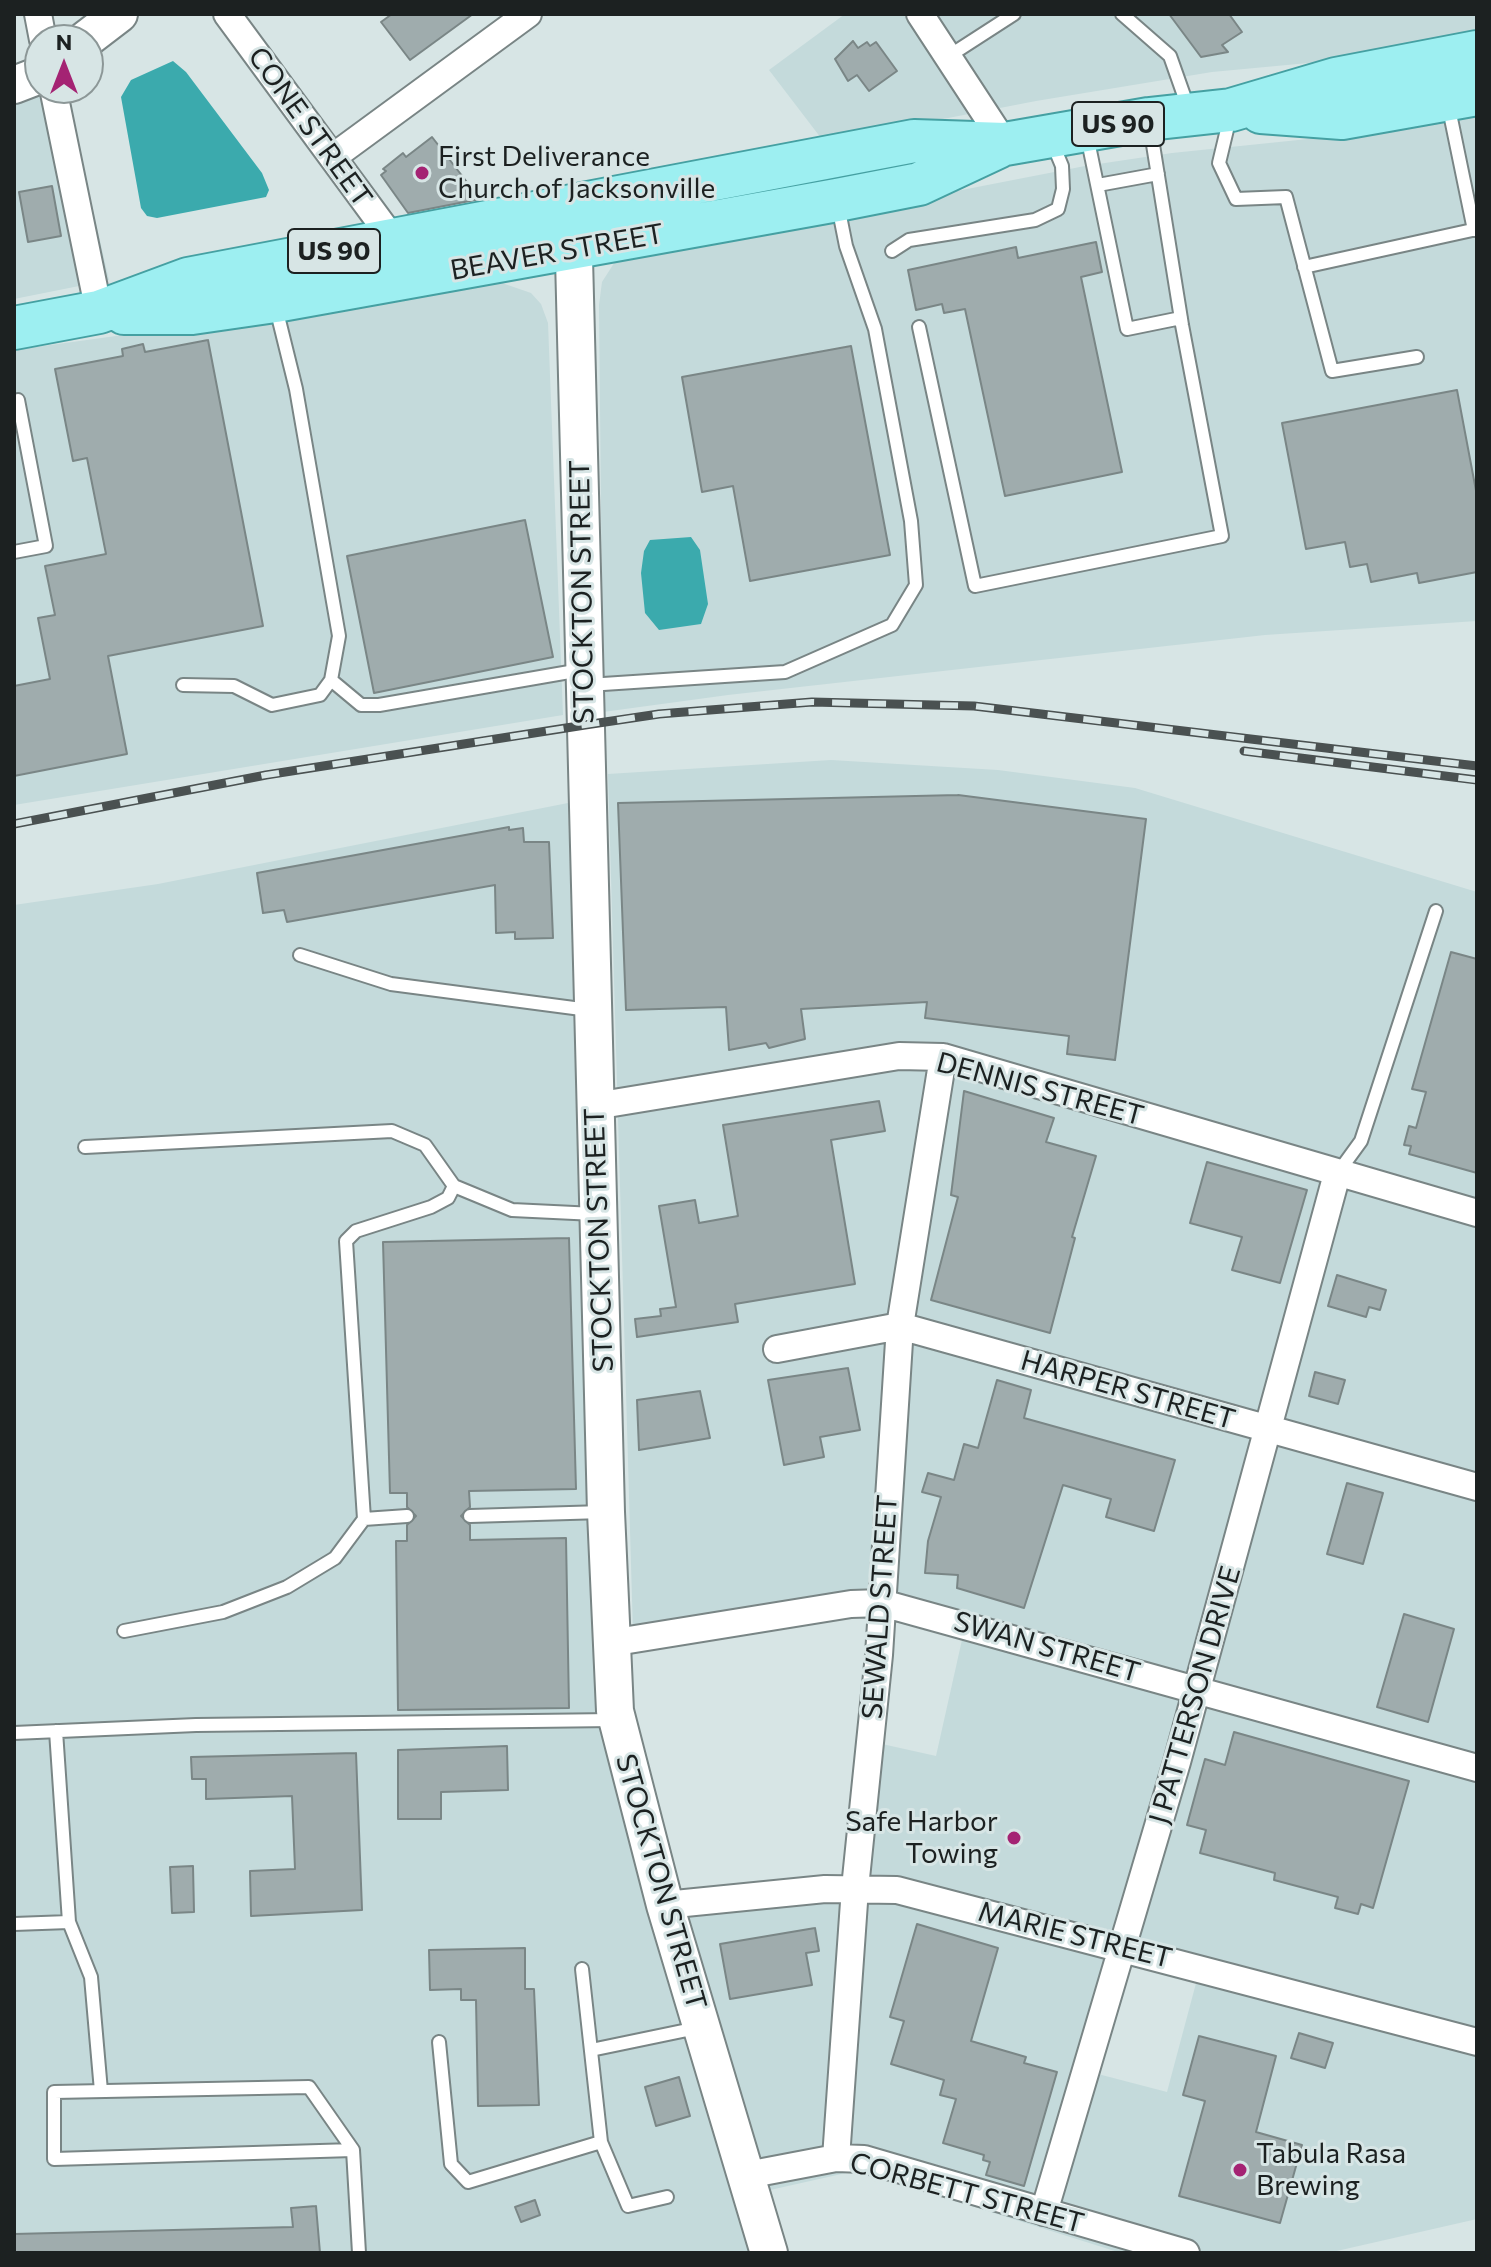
<!DOCTYPE html>
<html>
<head>
<meta charset="utf-8">
<style>
  body { margin:0 }
  #map { position:relative; width:1491px; height:2267px; overflow:hidden; background:#d7e5e5; font-family:Commissioner,sans-serif }
  canvas { display:block }
  .frame { position:absolute; inset:0; border:16px solid #1c2121; pointer-events:none }
  .north { position:absolute; left:24px; top:24px; width:80px; height:80px; box-sizing:border-box; background:#d7e5e5; border:2px solid #8c9797; border-radius:50%; rotate:0deg; font-size:22px; font-weight:700; line-height:32px; text-align:center; color:#1c2121 }
  .north::after { content:''; display:block; margin:auto; width:28px; height:36px; background:#a42373; clip-path:polygon(50% 0,100% 100%,50% 72%,0 100%) }
</style>
</head>
<body>
<div id="map">
<canvas width="1491" height="2267"></canvas>
<div class="frame"></div>
<div class="north">N</div>
</div>
<script>
const ctx = document.querySelector('canvas').getContext('2d');
ctx.lineJoin = 'round';
function paint(path, color) {
  ctx.fillStyle = color;
  ctx.fill(path, 'evenodd');
}
function toPath(rows) {
  const path = new Path2D();
  for (const r of rows) {
    path.moveTo(r[0], r[1]);
    for (let i = 2; i < r.length; i += 2) path.lineTo(r[i], r[i + 1]);
  }
  return path;
}
function stroke(path, color, width, dash) {
  ctx.strokeStyle = color;
  ctx.lineWidth = width;
  ctx.lineCap = dash ? 'butt' : 'round';
  ctx.setLineDash(dash || []);
  ctx.stroke(path);
}
function drawText(font, color, halo, rows, align = 'center') {
  ctx.font = font + ' Commissioner,sans-serif';
  ctx.lineWidth = 6;
  ctx.setLineDash([]);
  ctx.textBaseline = 'middle';
  ctx.strokeStyle = halo;
  ctx.fillStyle = color;
  for (const [text, x, y, turn = 0] of rows) {
    ctx.save();
    ctx.translate(x, y);
    ctx.rotate((+turn || 0) * Math.PI / 180);
    ctx.textAlign = isNaN(turn) ? turn : align;
    if (halo) ctx.strokeText(text, 0, 0);
    ctx.fillText(text, 0, 0);
    ctx.restore();
  }
}
const built = toPath([
  [845,14,903,14,910,23,922,14,1477,14,1477,33,1319,62,1212,72,1036,101,824,142,769,70],
  [65,88,109,280,14,299,14,98],
  [1477,110,1477,621,1265,635,728,695,603,712,599,305,602,282,618,257,1085,166,1172,153,1308,139],
  [502,283,531,293,541,304,548,323,563,715,14,805,14,350],
  [831,760,998,770,1135,788,1477,892,1477,2219,1328,2253,1121,2253,867,2173,846,2173,770,2190,681,1894,871,1876,882,1744,936,1756,968,1613,891,1598,633,1633,608,774],
  [1120,1933,1203,1957,1167,2092,1075,2068],
  [568,803,586,1485,597,1683,605,1740,644,1901,749,2253,14,2253,14,905,158,884]
]);
const water = toPath([
  [173,61,186,72,262,173,269,190,266,197,157,218,147,216,141,208,121,97,131,80],
  [691,537,700,550,708,604,701,624,659,630,645,613,641,573,644,551,650,540]
]);
const building = toPath([
  [392,14,473,14,410,60,381,22,392,14],
  [1169,14,1229,14,1242,32,1222,45,1228,52,1201,57,1169,14],
  [853,41,858,48,867,42,870,46,876,42,897,71,869,91,857,75,848,81,835,59,853,41],
  [432,137,480,199,408,213,381,175,386,171,383,169,403,153,406,157,432,137],
  [52,186,61,236,28,242,19,192,52,186],
  [1096,242,1102,272,1081,277,1122,472,1005,496,965,309,944,313,942,304,916,310,908,270,1016,247,1018,258,1096,242],
  [208,340,263,626,108,656,127,754,14,776,14,686,50,679,38,618,55,615,45,566,106,554,87,458,73,461,55,369,123,356,122,349,143,344,145,352,208,340],
  [851,346,890,555,750,581,733,486,702,492,682,377,851,346],
  [1457,390,1477,496,1477,572,1419,583,1417,573,1371,582,1367,564,1350,567,1345,542,1306,549,1282,423,1457,390],
  [525,520,553,657,374,693,347,556,525,520],
  [958,795,1146,819,1115,1060,1067,1054,1069,1036,925,1018,927,1002,801,1009,805,1039,769,1048,766,1043,729,1050,726,1007,626,1010,618,803,958,795],
  [509,827,509,830,523,828,524,842,549,842,553,938,515,939,515,932,496,933,495,885,287,922,284,910,263,913,257,873,509,827],
  [1451,952,1477,959,1477,1173,1409,1154,1411,1146,1404,1145,1409,1126,1416,1128,1426,1092,1412,1089,1451,952],
  [964,1091,1054,1118,1046,1142,1096,1156,1072,1237,1075,1238,1050,1333,931,1300,958,1197,951,1195,964,1091],
  [879,1101,885,1131,831,1140,855,1284,735,1304,738,1322,637,1337,635,1319,661,1316,660,1309,676,1307,659,1206,695,1200,699,1223,738,1216,723,1125,879,1101],
  [1207,1162,1307,1190,1280,1283,1232,1270,1242,1237,1190,1223,1207,1162],
  [569,1238,576,1489,469,1491,470,1507,461,1516,470,1525,470,1540,566,1538,569,1708,398,1710,396,1541,407,1541,407,1525,416,1516,407,1507,407,1493,390,1493,383,1242,569,1238],
  [1337,1275,1386,1290,1380,1310,1369,1307,1366,1317,1328,1306,1337,1275],
  [848,1368,860,1430,820,1437,824,1457,784,1465,768,1380,848,1368],
  [1315,1372,1345,1380,1338,1404,1309,1396,1315,1372],
  [997,1380,1031,1390,1024,1418,1175,1460,1154,1531,1106,1517,1111,1499,1063,1485,1024,1608,957,1588,958,1575,925,1573,928,1541,941,1497,922,1492,928,1473,954,1480,964,1444,978,1448,997,1380],
  [700,1391,710,1438,639,1450,637,1400,700,1391],
  [1347,1483,1383,1493,1363,1564,1327,1554,1347,1483],
  [1404,1614,1454,1629,1428,1722,1377,1707,1404,1614],
  [1234,1732,1409,1781,1373,1908,1361,1904,1358,1914,1335,1908,1338,1897,1274,1880,1275,1873,1200,1853,1206,1830,1187,1825,1205,1759,1225,1765,1234,1732],
  [507,1746,508,1790,441,1792,441,1819,398,1819,398,1750,507,1746],
  [356,1753,362,1910,251,1916,250,1871,295,1869,292,1796,206,1799,206,1779,192,1779,191,1757,356,1753],
  [193,1866,194,1912,172,1913,170,1867,193,1866],
  [917,1924,998,1948,971,2041,1026,2057,1024,2063,1057,2072,1024,2186,986,2175,990,2162,983,2160,984,2155,943,2143,956,2099,940,2095,944,2080,891,2064,904,2021,890,2017,917,1924],
  [815,1928,819,1951,806,1953,812,1985,730,1999,720,1944,815,1928],
  [525,1948,525,1989,534,1989,539,2105,478,2106,476,2000,461,2000,461,1989,430,1990,429,1950,525,1948],
  [1299,2033,1333,2043,1325,2068,1291,2058,1299,2033],
  [1199,2036,1276,2056,1256,2132,1302,2145,1280,2223,1179,2196,1205,2101,1183,2095,1199,2036],
  [679,2077,690,2116,656,2126,645,2087,679,2077],
  [535,2200,540,2215,521,2222,515,2207,535,2200],
  [316,2206,320,2253,14,2253,14,2234,293,2227,291,2208,316,2206]
]);
const lane = toPath([
  [1122,14,1170,56,1188,107],
  [949,56,1014,14],
  [1448,104,1474,230],
  [1230,117,1219,163,1236,199,1286,197,1332,371,1417,357],
  [1087,136,1127,329,1181,318],
  [1098,185,1158,174],
  [892,251,909,240,1035,220,1058,209,1063,189,1062,166,1052,142],
  [1304,267,1477,229],
  [919,327,975,586,1222,536,1182,325,1150,126],
  [14,401,18,400,46,546,14,552],
  [331,680,361,705,379,705,581,670],
  [183,685,234,686,272,705,320,695,331,680,339,636,296,389,276,308],
  [588,685,785,672,892,625,916,585,911,521,875,329,846,246,838,206],
  [300,955,391,984,589,1010],
  [85,1147,392,1131,425,1145,454,1186,512,1210,595,1214],
  [1337,1174,1361,1141,1436,911],
  [407,1516,364,1519,346,1241,356,1231,431,1207,448,1198,454,1186],
  [470,1516,603,1512],
  [124,1631,223,1612,287,1587,335,1558,364,1519],
  [14,1733,196,1725,614,1720],
  [69,1922,91,1977,101,2091],
  [14,1924,69,1922,56,1731],
  [582,1969,601,2142,628,2206,667,2197],
  [439,2042,451,2164,468,2182,601,2142],
  [591,2050,697,2028],
  [353,2150,54,2159,54,2092,309,2087,353,2150,359,2253]
]);
const street = toPath([
  [38,14,43,40],
  [227,14,400,249],
  [920,14,1005,144],
  [53,88,99,312],
  [333,157,528,14],
  [595,1106,899,1056,943,1057,1477,1213],
  [777,1349,900,1326,1477,1487],
  [610,1643,851,1604,882,1603,1477,1768],
  [665,1905,825,1889,897,1890,1477,2042],
  [836,2158,855,1888,879,1655,900,1326,943,1057],
  [747,2175,836,2158,864,2159,1186,2253],
  [1044,2212,1177,1762,1337,1174]
]);
const secondary = toPath([
  [85,40,119,14],
  [14,85,40,75],
  [573,219,606,1512,615,1711,665,1905,769,2253]
]);
const primary = toPath([
  [1261,112,1342,118,1477,94],
  [124,313,192,313,275,301,837,200,919,184,998,147],
  [14,328,99,312,188,279,914,141,1005,144,1149,119,1231,110,1336,79,1477,52]
]);
const rail = toPath([
  [1244,751,1477,780],
  [14,824,266,775,585,725,659,714,812,702,974,706,1477,766]
]);
const markers = [
  [422,173,8,"#a42373"],
  [1014,1838,8,"#a42373"],
  [1240,2170,8,"#a42373"]
];
const shields = [
  [1118,124,92],
  [334,251,92]
];
const shieldNames = [
  ["US 90",1118,124],
  ["US 90",334,251]
];
const streetNames = [
  ["CONE STREET",310,127,54],
  ["BEAVER STREET",557,252,-10],
  ["STOCKTON STREET",582,592,-91],
  ["DENNIS STREET",1040,1089,15],
  ["STOCKTON STREET",599,1240,-92],
  ["HARPER STREET",1128,1390,16],
  ["SEWALD STREET",880,1607,-86],
  ["SWAN STREET",1047,1647,16],
  ["J PATTERSON DRIVE",1195,1695,-74],
  ["STOCKTON STREET",661,1882,74],
  ["MARIE STREET",1075,1935,14],
  ["CORBETT STREET",967,2193,15]
];
const poiNames = [
  ["First Deliverance",438,157],
  ["Church of Jacksonville",438,189],
  ["Safe Harbor",998,1822,"right"],
  ["Towing",998,1854,"right"],
  ["Tabula Rasa",1256,2154],
  ["Brewing",1256,2186]
];
paint(built, '#c4dadb');
paint(water, '#3baaad');
paint(building, '#9facad');
stroke(building, '#7a8686', 2);
stroke(lane, '#798585', 16);
stroke(street, '#798585', 30);
stroke(secondary, '#798585', 40);
stroke(primary, '#45a0a2', 46);
stroke(lane, '#fff', 12);
stroke(street, '#fff', 26);
stroke(secondary, '#fff', 36);
stroke(primary, '#9deff1', 42);
stroke(rail, '#4a5151', 9);
stroke(rail, '#d7e5e5', 6, [18]);
for (const [x, y, r, color] of markers) {
  const dot = new Path2D();
  dot.arc(x, y, r, 0, 2 * Math.PI);
  ctx.fillStyle = color;
  ctx.fill(dot);
  stroke(dot, '#d7e5e5', 3);
}
for (const [x, y, w] of shields) {
  const box = new Path2D();
  box.roundRect(x - w / 2, y - 22, w, 44, 6);
  ctx.fillStyle = '#d7e5e5';
  ctx.fill(box);
  stroke(box, '#1c2121', 2);
}
drawText('bold 26px', '#1c2121', null, shieldNames);
drawText('28px', '#1c2121', '#d7e5e5', streetNames);
drawText('28px', '#1c2121', '#d7e5e5', poiNames, 'left');
</script>
</body>
</html>
